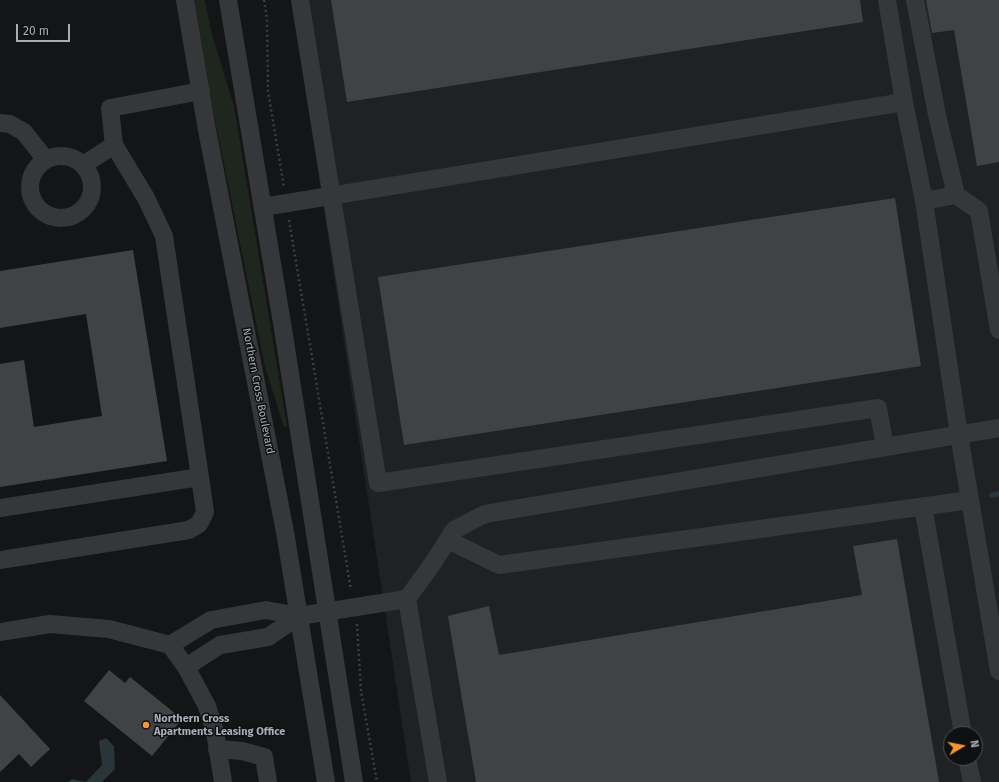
<!DOCTYPE html>
<html>
<head>
<meta charset="utf-8">
<style>
  body { margin:0 }
  #map { position:relative; width:999px; height:782px; overflow:hidden; background:#141516; font-family:"Fira Sans",sans-serif }
  canvas { display:block }
  .north { position:absolute; left:943px; top:726px; width:40px; height:40px; box-sizing:border-box; background:#0f1011; border:1px solid #4b4f53; border-radius:50%; rotate:80deg; font-size:11px; font-weight:700; line-height:16px; text-align:center; color:#a6adb7 }
  .north::after { content:''; display:block; margin:auto; width:14px; height:18px; background:#f6962d; clip-path:polygon(50% 0,100% 100%,50% 72%,0 100%) }
  .scale { position:absolute; left:16px; top:24px; width:54px; height:18px; box-sizing:border-box; border:2px solid #a6adb7; border-top:0; padding-left:5px; font-size:12px; line-height:14px; white-space:nowrap; color:#a6adb7; -webkit-text-stroke:3px #0f1011; paint-order:stroke }
</style>
</head>
<body>
<div id="map">
<canvas width="999" height="782"></canvas>
<div class="north">N</div>
<div class="scale">20 m</div>
</div>
<script>
const ctx = document.querySelector('canvas').getContext('2d');
ctx.lineJoin = 'round';
function paint(path, color) {
  ctx.fillStyle = color;
  ctx.fill(path, 'evenodd');
}
function toPath(rows) {
  const path = new Path2D();
  for (const r of rows) {
    if (r.length === 3) {
      path.moveTo(r[0] + r[2], r[1]);
      path.arc(r[0], r[1], r[2], 0, 2 * Math.PI);
      continue;
    }
    path.moveTo(r[0], r[1]);
    for (let i = 2; i < r.length; i += 2) path.lineTo(r[i], r[i + 1]);
  }
  return path;
}
function stroke(path, color, width, dash) {
  ctx.strokeStyle = color;
  ctx.lineWidth = width;
  ctx.lineCap = dash ? 'butt' : 'round';
  ctx.setLineDash(dash || []);
  ctx.stroke(path);
}
function drawText(font, color, halo, rows, align = 'center') {
  ctx.font = font + ' "Fira Sans",sans-serif';
  ctx.lineWidth = 3;
  ctx.setLineDash([]);
  ctx.textBaseline = 'middle';
  ctx.strokeStyle = halo;
  ctx.fillStyle = color;
  for (const [text, x, y, turn = 0] of rows) {
    ctx.save();
    ctx.translate(x, y);
    ctx.rotate((+turn || 0) * Math.PI / 180);
    ctx.textAlign = isNaN(turn) ? turn : align;
    if (halo) ctx.strokeText(text, 0, 0);
    ctx.fillText(text, 0, 0);
    ctx.restore();
  }
}
const built = toPath([
  [292,0,999,0,999,782,411,782],
  [951,734,975,734,975,758,951,758]
]);
const green = toPath([
  [194,0,205,0,211,31,234,106,287,426,284,427,265,367,209,90]
]);
const water = toPath([
  [106,738,114,746,115,769,102,782,68,782,72,779,86,782,102,765,99,741]
]);
const stream = toPath([
  [992,495,999,494]
]);
const building = toPath([
  [331,0,860,0,863,22,347,102],
  [926,0,999,0,999,162,977,166,954,30,932,33],
  [895,198,921,366,404,445,378,277],
  [133,250,167,461,0,487,0,364,24,360,34,427,102,416,86,314,0,328,0,271],
  [897,539,939,782,476,782,448,616,489,606,499,655,862,595,853,546],
  [109,670,125,683,130,677,182,719,152,756,84,701],
  [0,695,50,749,31,767,19,754,0,772]
]);
const path = toPath([
  [264,0,267,19,268,91,284,187],
  [289,220,351,590],
  [357,624,361,691,377,782]
]);
const minor = toPath([
  [185,0,207,130,285,532,326,782],
  [228,0,283,329,354,782],
  [300,0,378,483,878,408,885,447],
  [887,0,904,102,924,201,959,435,999,671],
  [915,0,937,115,956,195],
  [0,123,10,124,24,132,46,160],
  [61,187,31],
  [83,165,114,145],
  [924,201,956,195,979,211,999,330],
  [263,207,904,102],
  [923,506,963,734],
  [0,508,200,477,164,236,146,198,114,145,110,108,201,91],
  [448,540,499,565,970,500],
  [0,560,189,530,199,524,205,512,200,477],
  [407,599,438,782],
  [0,632,50,624,109,629,170,645,186,667,207,706,215,732,223,782],
  [170,645,211,620,266,610,299,616],
  [186,667,220,645,268,637,299,616,407,599,433,563,454,530,485,514,999,428],
  [217,749,242,751,264,757,268,782],
  [967,758,972,782]
]);
const markers = [
  [146,725,4,"#f6962d"]
];
const streetNames = [
  ["Northern Cross Boulevard",258,391,79]
];
const poiNames = [
  ["Northern Cross",154,719],
  ["Apartments Leasing Office",154,732]
];
paint(built, '#202123');
paint(green, '#1e261e');
paint(water, '#2a353a');
stroke(stream, '#2a353a', 5.5);
paint(building, '#404346');
stroke(path, '#3b3e42', 2.5, [2, 3]);
stroke(minor, '#35373b', 18);
for (const [x, y, r, color] of markers) {
  const dot = new Path2D();
  dot.arc(x, y, r, 0, 2 * Math.PI);
  ctx.fillStyle = color;
  ctx.fill(dot);
  stroke(dot, '#0f1011', 1.5);
}
drawText('11px', '#a6adb7', '#0f1011', streetNames);
drawText('bold 11px', '#a6adb7', '#0f1011', poiNames, 'left');
</script>
</body>
</html>
